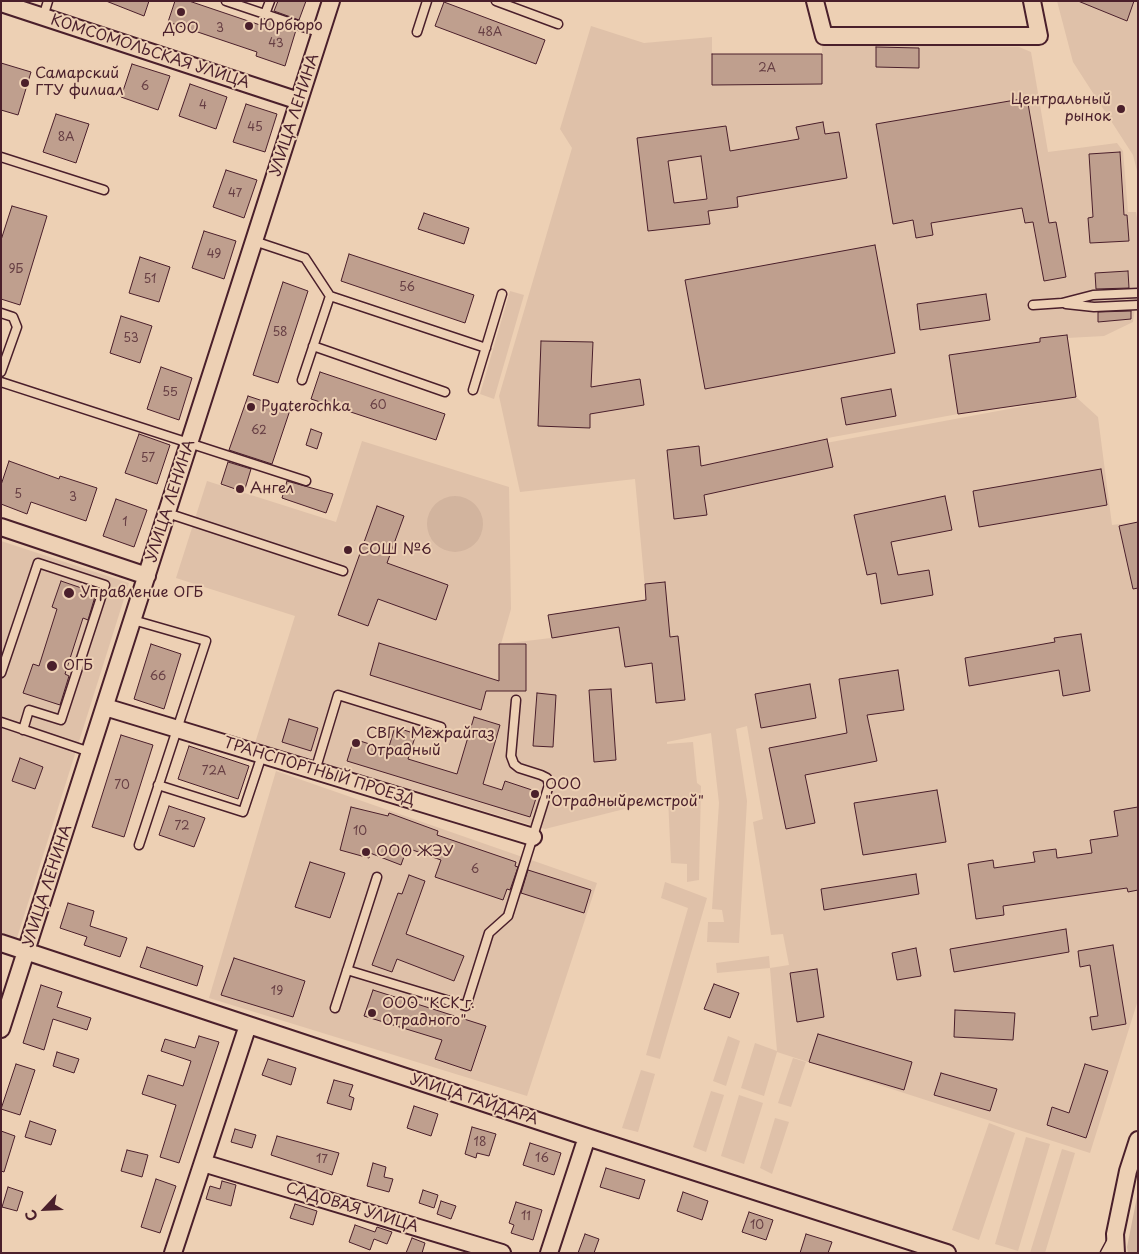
<!DOCTYPE html>
<html>
<head>
<meta charset="utf-8">
<style>
  body { margin:0 }
  #map { position:relative; width:1139px; height:1254px; overflow:hidden; background:#edd0b4; font-family:"Playpen Sans",sans-serif }
  canvas { display:block }
  .frame { position:absolute; inset:0; border:2px solid #4a1f2b; pointer-events:none }
  .north { position:absolute; left:20px; top:1184px; width:50px; height:50px; -webkit-text-stroke:4px #edd0b4; paint-order:stroke; rotate:245deg; font-size:14px; font-weight:700; line-height:20px; text-align:center; color:#4a1f2b }
  .north::after { content:''; display:block; margin:auto; width:18px; height:22px; background:#4a1f2b; clip-path:polygon(50% 0,100% 100%,50% 72%,0 100%) }
</style>
</head>
<body>
<div id="map">
<canvas width="1139" height="1254"></canvas>
<div class="frame"></div>
<div class="north">С</div>
</div>
<script>
const ctx = document.querySelector('canvas').getContext('2d');
ctx.lineJoin = 'round';
function paint(path, color) {
  ctx.fillStyle = color;
  ctx.fill(path, 'evenodd');
}
function toPath(rows) {
  const path = new Path2D();
  for (const r of rows) {
    if (r.length === 3) {
      path.moveTo(r[0] + r[2], r[1]);
      path.arc(r[0], r[1], r[2], 0, 2 * Math.PI);
      continue;
    }
    path.moveTo(r[0], r[1]);
    for (let i = 2; i < r.length; i += 2) path.lineTo(r[i], r[i + 1]);
  }
  return path;
}
function stroke(path, color, width, dash) {
  ctx.strokeStyle = color;
  ctx.lineWidth = width;
  ctx.lineCap = dash ? 'butt' : 'round';
  ctx.setLineDash(dash || []);
  ctx.stroke(path);
}
function drawText(font, color, halo, rows, align = 'center') {
  ctx.font = font + ' "Playpen Sans",sans-serif';
  ctx.lineWidth = 4;
  ctx.setLineDash([]);
  ctx.textBaseline = 'middle';
  ctx.strokeStyle = halo;
  ctx.fillStyle = color;
  for (const [text, x, y, turn = 0] of rows) {
    ctx.save();
    ctx.translate(x, y);
    ctx.rotate((+turn || 0) * Math.PI / 180);
    ctx.textAlign = isNaN(turn) ? turn : align;
    if (halo) ctx.strokeText(text, 0, 0);
    ctx.fillText(text, 0, 0);
    ctx.restore();
  }
}
const built = toPath([
  [1057,1,1138,1,1138,175,1133,155,1073,62],
  [591,26,644,43,712,37,712,54,822,54,822,44,1019,47,1031,52,1048,152,1117,143,1123,151,1128,212,1136,212,1138,224,1138,287,1133,322,1104,336,1067,338,1076,397,1098,417,1112,525,1138,522,1138,1000,1090,1153,777,1052,764,1096,741,1088,755,1043,777,1051,770,968,717,973,716,963,769,956,770,968,789,965,783,934,771,935,753,822,763,819,747,726,736,729,747,801,739,943,707,942,708,922,724,922,722,910,712,909,719,803,711,733,667,742,667,744,693,742,697,783,701,786,699,880,687,882,687,864,671,863,668,798,545,829,255,743,295,616,176,578,207,481,336,522,362,441,509,487,511,609,501,644,551,638,548,615,646,599,635,479,520,492,499,396,572,148,560,129],
  [1057,400,697,467,833,437,958,414],
  [510,291,524,295,494,399,480,394],
  [1,541,129,583,17,938,1,933],
  [276,771,597,883,527,1096,209,998],
  [665,882,707,898,660,1059,646,1055,688,908,661,898],
  [728,1036,740,1041,726,1086,713,1081],
  [793,1058,806,1062,791,1107,778,1103],
  [641,1070,655,1074,638,1132,622,1128],
  [711,1091,724,1095,706,1152,693,1147],
  [739,1095,763,1103,744,1164,721,1156],
  [775,1118,789,1122,772,1174,760,1168],
  [989,1123,1015,1133,979,1240,952,1230],
  [1026,1137,1050,1144,1018,1251,995,1244],
  [1062,1149,1075,1153,1045,1253,1030,1253]
]);
const green = toPath([
  [455,524,28],
  [1138,1192,1138,1253,1128,1253,1127,1247]
]);
const building = toPath([
  [106,1,149,1,144,16,106,1],
  [175,1,189,1,266,27,268,21,296,30,285,66,256,56,257,52,168,22,175,1],
  [278,1,306,1,299,20,274,11,278,1],
  [1078,1,1134,1,1127,21,1078,1],
  [444,2,545,40,536,64,435,26,444,2],
  [876,47,919,48,919,68,876,67,876,47],
  [712,54,822,54,822,84,712,85,712,54],
  [1,63,31,72,18,115,1,110,1,63],
  [132,64,170,76,158,110,121,97,132,64],
  [190,84,227,97,216,129,179,116,190,84],
  [1027,98,1049,223,1056,222,1066,277,1044,281,1033,222,1025,223,1022,208,931,223,933,235,916,238,913,220,893,224,876,124,1027,98],
  [246,104,277,114,265,152,233,142,246,104],
  [56,114,89,124,76,163,43,152,56,114],
  [823,122,825,134,839,132,847,178,737,197,738,207,708,211,710,224,648,231,637,138,726,126,730,151,799,139,796,127,823,122],
  [701,156,707,199,674,203,668,161,701,156],
  [1120,152,1124,215,1127,215,1129,241,1090,243,1088,218,1093,217,1089,154,1120,152],
  [226,170,257,180,244,218,213,207,226,170],
  [12,206,47,216,20,305,1,299,1,240,12,206],
  [424,213,469,228,464,244,418,229,424,213],
  [204,231,236,241,224,279,192,268,204,231],
  [875,245,895,353,705,389,685,280,875,245],
  [349,254,474,295,465,323,341,281,349,254],
  [140,257,170,267,159,302,129,293,140,257],
  [1128,271,1129,288,1096,289,1095,273,1128,271],
  [283,282,308,291,278,383,253,375,283,282],
  [986,294,990,320,920,330,917,304,986,294],
  [1131,311,1131,319,1098,322,1098,312,1131,311],
  [121,316,152,326,140,363,110,353,121,316],
  [1067,335,1076,397,958,414,949,355,1040,342,1040,338,1067,335],
  [541,341,593,342,591,387,640,379,644,405,590,414,590,428,538,426,541,341],
  [161,367,192,378,179,420,147,409,161,367],
  [320,372,445,414,436,440,311,399,320,372],
  [891,389,896,416,846,425,841,398,891,389],
  [248,396,290,410,272,464,229,450,248,396],
  [311,429,322,433,317,449,306,445,311,429],
  [139,434,170,445,157,484,125,473,139,434],
  [827,439,833,467,704,495,707,515,674,519,667,450,699,446,701,466,827,439],
  [9,461,59,479,60,476,97,488,86,521,31,502,27,514,1,504,1,485,9,461],
  [228,462,251,469,244,492,221,484,228,462],
  [1101,469,1107,505,979,527,973,491,1101,469],
  [287,481,333,494,326,513,282,498,287,481],
  [945,496,952,530,891,542,898,575,929,570,933,595,881,604,876,573,867,575,854,515,945,496],
  [116,499,147,510,134,547,103,536,116,499],
  [377,506,404,516,387,563,448,585,436,620,378,599,368,626,338,615,377,506],
  [1138,522,1138,588,1133,589,1119,526,1138,522],
  [61,581,96,593,88,620,83,618,65,674,69,676,60,705,23,693,33,664,39,666,57,609,52,607,61,581],
  [665,582,670,637,678,636,685,700,656,703,652,663,625,667,619,627,552,638,548,615,646,600,645,584,665,582],
  [1081,634,1090,691,1063,696,1059,670,969,686,965,658,1055,642,1054,638,1081,634],
  [379,643,499,681,499,644,526,644,526,691,486,691,481,710,370,675,379,643],
  [151,644,181,654,164,709,134,699,151,644],
  [898,670,904,710,867,715,877,761,805,775,815,823,786,829,769,748,847,733,839,679,898,670],
  [810,684,816,718,761,728,755,694,810,684],
  [611,689,616,760,594,762,589,690,611,689],
  [537,693,556,695,553,747,533,746,537,693],
  [474,717,500,725,483,784,502,790,505,781,538,792,530,817,347,761,354,739,388,750,395,727,416,734,408,759,457,774,474,717],
  [289,719,318,728,311,751,282,742,289,719],
  [121,735,153,745,124,837,92,827,121,735],
  [189,746,249,766,238,799,178,779,189,746],
  [20,758,43,767,35,789,12,781,20,758],
  [937,790,946,842,863,855,854,803,937,790],
  [169,806,205,818,194,847,159,835,169,806],
  [351,807,388,816,389,813,438,831,437,835,516,862,515,866,518,867,510,890,507,889,503,900,435,877,441,860,407,848,401,865,370,853,369,858,340,850,351,807],
  [1138,807,1138,890,1128,892,1127,888,1003,906,1004,915,976,919,968,864,993,860,994,868,1035,862,1033,852,1056,849,1057,858,1092,853,1090,840,1118,836,1114,811,1138,807],
  [310,862,345,873,330,918,295,907,310,862],
  [528,870,591,890,584,913,521,893,528,870],
  [916,874,919,894,824,910,821,889,916,874],
  [409,875,425,881,406,934,464,956,454,981,397,959,392,972,372,965,398,893,402,894,409,875],
  [68,903,94,911,90,926,127,938,120,957,84,945,87,937,60,928,68,903],
  [1066,929,1069,952,954,972,950,949,1066,929],
  [1113,945,1126,1024,1092,1030,1090,1017,1098,1016,1090,965,1080,967,1078,951,1113,945],
  [147,947,203,966,197,986,140,967,147,947],
  [916,948,921,976,897,980,892,953,916,948],
  [234,958,305,981,293,1017,221,995,234,958],
  [817,969,824,1017,797,1022,790,973,817,969],
  [714,984,739,993,730,1018,704,1009,714,984],
  [41,985,62,992,57,1007,91,1018,87,1030,53,1019,44,1050,23,1043,41,985],
  [373,990,486,1026,471,1071,435,1059,442,1040,364,1016,373,990],
  [955,1010,1015,1013,1013,1040,954,1037,955,1010],
  [818,1034,912,1062,904,1090,809,1062,818,1034],
  [199,1036,219,1042,179,1163,160,1157,176,1105,142,1094,148,1075,183,1086,191,1061,161,1051,165,1039,195,1048,199,1036],
  [57,1052,79,1059,74,1073,53,1066,57,1052],
  [268,1059,296,1068,291,1085,262,1075,268,1059],
  [16,1064,35,1070,20,1115,1,1109,16,1064],
  [1085,1064,1108,1071,1086,1138,1047,1125,1052,1107,1069,1113,1085,1064],
  [941,1073,997,1089,990,1111,934,1095,941,1073],
  [334,1080,353,1085,349,1096,354,1098,351,1110,327,1103,334,1080],
  [414,1106,438,1114,431,1136,407,1128,414,1106],
  [30,1121,56,1130,51,1145,25,1137,30,1121],
  [472,1127,496,1134,489,1156,477,1153,476,1158,465,1154,472,1127],
  [235,1129,256,1135,252,1148,231,1142,235,1129],
  [1,1131,15,1136,4,1172,1,1171,1,1131],
  [277,1136,339,1153,332,1175,271,1155,277,1136],
  [530,1143,561,1153,554,1175,523,1165,530,1143],
  [127,1150,148,1155,142,1177,121,1171,127,1150],
  [373,1163,386,1167,384,1177,393,1179,389,1192,367,1186,373,1163],
  [606,1168,645,1180,639,1199,600,1187,606,1168],
  [156,1179,176,1186,160,1233,141,1227,156,1179],
  [222,1181,236,1185,231,1206,206,1199,210,1186,220,1189,222,1181],
  [8,1187,23,1192,17,1211,2,1207,8,1187],
  [423,1190,438,1195,434,1208,419,1203,423,1190],
  [683,1192,708,1201,702,1220,677,1211,683,1192],
  [441,1201,456,1206,451,1219,437,1214,441,1201],
  [516,1202,542,1210,533,1240,511,1233,514,1225,509,1223,516,1202],
  [295,1204,317,1211,313,1225,290,1218,295,1204],
  [749,1212,773,1220,766,1240,742,1232,749,1212],
  [355,1225,375,1232,377,1227,392,1232,387,1244,374,1239,370,1250,349,1242,355,1225],
  [585,1234,599,1239,594,1253,578,1253,585,1234],
  [806,1234,832,1242,828,1253,800,1253,806,1234],
  [412,1238,425,1243,422,1253,406,1253,412,1238]
]);
const lane = toPath([
  [226,1,321,33],
  [496,1,558,24],
  [265,14,270,1],
  [43,17,48,1],
  [417,32,427,1],
  [1,157,104,190],
  [254,241,305,258,330,296],
  [1066,304,1094,307,1138,305],
  [1033,305,1062,303,1093,295,1138,293],
  [1,313,13,317,17,327,1,372],
  [313,346,445,392],
  [302,380,330,296,486,348],
  [1,382,306,481],
  [473,390,502,294],
  [167,513,343,571],
  [133,620,206,641,139,845],
  [1,673,38,563,105,585,61,720,29,710,23,730],
  [1,722,90,752],
  [315,771,338,695,441,727],
  [158,785,243,812,262,755],
  [347,970,466,1006,489,933,508,916,549,785,547,778,541,775,519,768,514,764,511,756,516,700],
  [335,1008,377,877],
  [1105,1253,1112,1240]
]);
const street = toPath([
  [815,1,824,36,1039,36,1032,1],
  [1,3,299,101],
  [1,527,147,576],
  [105,707,533,837],
  [1,943,587,1137,947,1253],
  [1,1029,331,1],
  [203,1163,502,1253],
  [173,1253,248,1025],
  [549,1253,587,1137],
  [1116,1253,1115,1234,1128,1171,1138,1140]
]);
const markers = [
  [181,12,5,"#4a1f2b"],
  [249,26,5,"#4a1f2b"],
  [25,83,5,"#4a1f2b"],
  [1121,109,5,"#4a1f2b"],
  [251,407,5,"#4a1f2b"],
  [240,489,5,"#4a1f2b"],
  [348,550,5,"#4a1f2b"],
  [69,593,6,"#4a1f2b"],
  [52,666,6,"#4a1f2b"],
  [356,743,5,"#4a1f2b"],
  [535,794,5,"#4a1f2b"],
  [366,852,5,"#4a1f2b"],
  [372,1013,5,"#4a1f2b"]
];
const numberNames = [
  ["3",220,29],
  ["48А",490,33],
  ["43",276,44],
  ["2А",767,69],
  ["6",145,87],
  ["4",203,106],
  ["45",255,128],
  ["8А",66,138],
  ["47",235,194],
  ["49",214,255],
  ["9Б",16,270],
  ["51",150,280],
  ["56",407,288],
  ["58",280,333],
  ["53",131,339],
  ["55",170,393],
  ["60",378,406],
  ["62",259,431],
  ["57",148,459],
  ["5",18,495],
  ["3",73,498],
  ["1",125,523],
  ["66",158,677],
  ["72А",214,772],
  ["70",122,786],
  ["72",182,827],
  ["10",360,832],
  ["6",475,870],
  ["19",277,992],
  ["18",480,1143],
  ["16",542,1159],
  ["17",322,1160],
  ["11",526,1217],
  ["10",757,1226]
];
const poiNames = [
  ["Юрбюро",259,26],
  ["ДОО",181,29,"center"],
  ["Самарский",35,74],
  ["ГТУ филиал",35,91],
  ["Центральный",1111,100,"right"],
  ["рынок",1111,117,"right"],
  ["Pyaterochka",261,407],
  ["Ангел",250,489],
  ["СОШ №6",358,550],
  ["Управление ОГБ",80,593],
  ["ОГБ",63,666],
  ["СВГК Межрайгаз",366,734],
  ["Отрадный",366,751],
  ["ООО",545,785],
  ["\"Отрадныйремстрой\"",545,802],
  ["ООО ЖЭУ",376,852],
  ["ООО \"КСК г.",382,1004],
  ["Отрадного\"",382,1021]
];
const streetNames = [
  ["КОМСОМОЛЬСКАЯ УЛИЦА",150,52,18],
  ["УЛИЦА ЛЕНИНА",295,115,-72],
  ["УЛИЦА ЛЕНИНА",171,501,-72],
  ["ТРАНСПОРТНЫЙ ПРОЕЗД",319,772,17],
  ["УЛИЦА ЛЕНИНА",48,886,-72],
  ["УЛИЦА ГАЙДАРА",474,1100,18],
  ["САДОВАЯ УЛИЦА",352,1208,17]
];
paint(built, '#dfc1a9');
paint(green, '#d2b49e');
paint(building, '#bf9f8e');
stroke(building, '#4a1f2b', 1);
stroke(lane, '#4a1f2b', 11);
stroke(street, '#4a1f2b', 20);
stroke(lane, '#edd0b4', 8);
stroke(street, '#edd0b4', 16);
for (const [x, y, r, color] of markers) {
  const dot = new Path2D();
  dot.arc(x, y, r, 0, 2 * Math.PI);
  ctx.fillStyle = color;
  ctx.fill(dot);
  stroke(dot, '#edd0b4', 2);
}
drawText('12px', '#673f44', null, numberNames);
drawText('15px', '#4a1f2b', '#edd0b4', poiNames, 'left');
drawText('15px', '#4a1f2b', '#edd0b4', streetNames);
</script>
</body>
</html>
